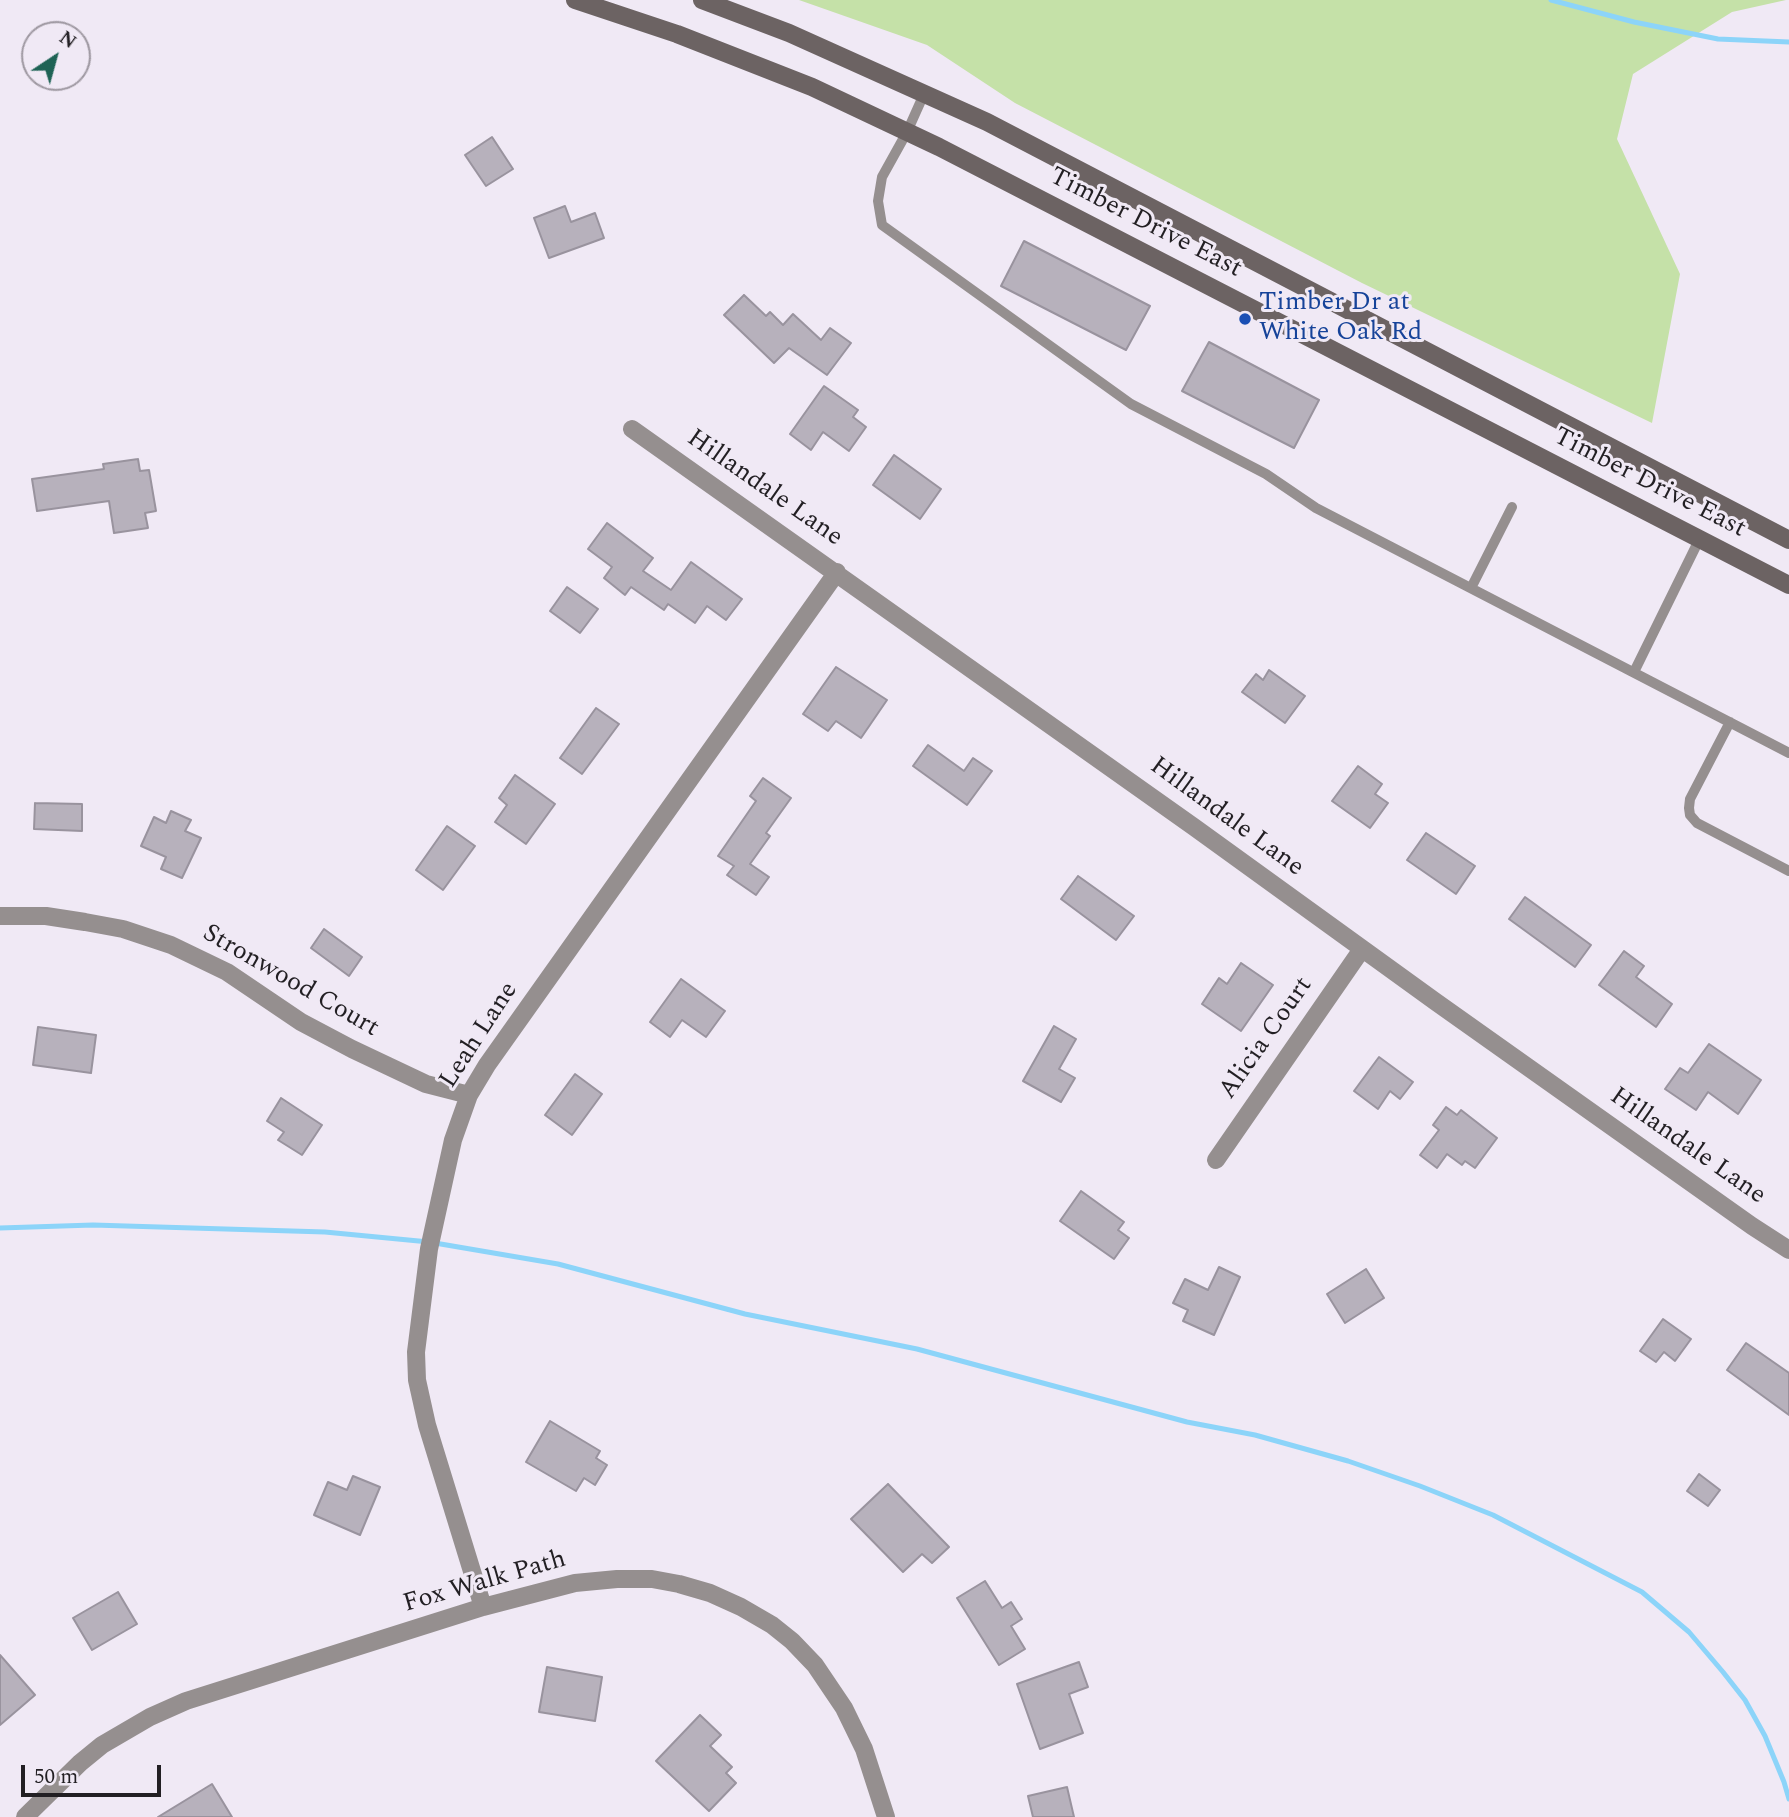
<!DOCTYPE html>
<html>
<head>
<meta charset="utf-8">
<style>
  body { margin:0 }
  #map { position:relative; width:1789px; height:1817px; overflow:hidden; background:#f0e9f5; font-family:Spectral,serif }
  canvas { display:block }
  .north { position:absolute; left:21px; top:21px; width:70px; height:70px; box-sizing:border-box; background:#f0e9f5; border:2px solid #9e98a1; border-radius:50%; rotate:36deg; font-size:19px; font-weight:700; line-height:28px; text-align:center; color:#221f23 }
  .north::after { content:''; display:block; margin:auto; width:24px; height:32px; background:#1e6355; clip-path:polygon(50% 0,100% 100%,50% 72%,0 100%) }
  .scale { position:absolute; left:21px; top:1765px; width:140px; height:32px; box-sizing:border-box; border:4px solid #221f23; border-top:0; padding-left:9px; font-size:21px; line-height:24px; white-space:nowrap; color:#221f23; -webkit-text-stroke:5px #f0e9f5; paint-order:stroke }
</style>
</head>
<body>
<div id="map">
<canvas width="1789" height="1817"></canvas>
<div class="north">N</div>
<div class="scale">50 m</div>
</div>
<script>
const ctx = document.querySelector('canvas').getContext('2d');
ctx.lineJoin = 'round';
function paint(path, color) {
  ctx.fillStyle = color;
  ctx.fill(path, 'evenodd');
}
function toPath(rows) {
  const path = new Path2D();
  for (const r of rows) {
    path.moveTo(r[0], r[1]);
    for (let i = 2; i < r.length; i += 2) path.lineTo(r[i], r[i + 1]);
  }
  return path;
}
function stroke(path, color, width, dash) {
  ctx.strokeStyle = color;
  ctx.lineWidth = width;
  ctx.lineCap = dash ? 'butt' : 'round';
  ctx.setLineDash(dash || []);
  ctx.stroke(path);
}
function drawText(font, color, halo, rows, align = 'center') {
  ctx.font = font + ' Spectral,serif';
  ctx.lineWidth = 6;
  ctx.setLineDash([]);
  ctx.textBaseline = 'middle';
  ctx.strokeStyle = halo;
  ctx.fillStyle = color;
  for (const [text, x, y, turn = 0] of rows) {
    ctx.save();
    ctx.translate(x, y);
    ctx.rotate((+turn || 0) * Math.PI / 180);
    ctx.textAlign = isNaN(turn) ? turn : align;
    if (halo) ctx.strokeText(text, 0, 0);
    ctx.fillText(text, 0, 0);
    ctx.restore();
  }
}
const green = toPath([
  [799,0,1786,0,1732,12,1633,74,1617,139,1680,274,1652,423,1362,283,1015,103,927,45]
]);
const stream = toPath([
  [1551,0,1634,22,1718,39,1789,42],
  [0,1228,93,1225,325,1232,429,1242,558,1264,745,1314,917,1349,1187,1422,1255,1435,1348,1461,1420,1486,1493,1515,1642,1592,1689,1632,1723,1672,1745,1700,1765,1736,1784,1782,1789,1799]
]);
const building = toPath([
  [492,137,513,169,486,186,465,155,492,137],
  [565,206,571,222,595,213,604,238,549,258,534,218,565,206],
  [1024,241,1150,306,1126,350,1001,286,1024,241],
  [744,295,766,316,770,312,783,325,793,314,821,340,830,328,851,343,827,375,789,348,774,363,724,315,744,295],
  [1209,342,1319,400,1294,448,1182,391,1209,342],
  [824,386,858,410,853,417,866,427,849,451,823,432,811,450,790,434,824,386],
  [894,455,941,489,920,519,873,485,894,455],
  [138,459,140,471,149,470,156,511,145,513,148,528,114,533,109,501,37,511,32,479,104,469,103,464,138,459],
  [607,523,653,558,643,571,671,590,691,562,742,599,726,620,707,606,695,623,668,604,664,610,631,587,625,595,604,578,612,567,588,549,607,523],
  [567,587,598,609,580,633,550,611,567,587],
  [836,667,887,700,861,738,836,721,828,731,803,714,836,667],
  [1269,670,1305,696,1285,723,1242,692,1256,674,1263,680,1269,670],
  [596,708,619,724,582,774,560,758,596,708],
  [928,745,964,771,973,758,992,771,967,805,913,766,928,745],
  [1358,766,1382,784,1375,794,1388,803,1370,828,1332,801,1358,766],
  [515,775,555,804,526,844,495,822,507,805,499,798,515,775],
  [763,778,791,798,766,833,770,836,750,864,769,877,756,895,727,875,734,866,718,856,756,801,750,796,763,778],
  [35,803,82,804,82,831,34,829,35,803],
  [171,811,191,820,185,831,201,838,182,878,161,869,166,857,141,846,154,817,166,823,171,811],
  [447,826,475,846,443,890,416,870,447,826],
  [1426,833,1475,866,1456,894,1407,860,1426,833],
  [1078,876,1134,916,1116,940,1061,899,1078,876],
  [1525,897,1591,945,1575,967,1509,919,1525,897],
  [324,929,362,957,349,976,311,948,324,929],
  [1624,951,1644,966,1636,977,1672,1004,1656,1027,1599,985,1624,951],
  [1241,963,1273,985,1241,1031,1202,1004,1219,978,1227,984,1241,963],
  [681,979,725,1011,706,1037,682,1020,670,1037,650,1022,681,979],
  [1054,1026,1076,1039,1059,1069,1075,1078,1061,1102,1023,1081,1054,1026],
  [38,1027,96,1035,91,1073,33,1065,38,1027],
  [1709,1044,1761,1080,1738,1114,1708,1092,1696,1110,1665,1089,1680,1068,1688,1073,1709,1044],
  [1379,1057,1413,1082,1400,1099,1390,1091,1378,1109,1354,1091,1379,1057],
  [575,1074,602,1094,572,1135,545,1115,575,1074],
  [281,1098,322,1125,302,1155,278,1140,284,1132,267,1121,281,1098],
  [1446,1107,1457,1115,1461,1110,1497,1138,1475,1168,1465,1161,1462,1165,1447,1154,1437,1168,1420,1155,1439,1130,1433,1125,1446,1107],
  [1081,1191,1124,1222,1118,1230,1129,1238,1114,1259,1060,1221,1081,1191],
  [1219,1267,1240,1277,1214,1335,1183,1321,1188,1310,1173,1303,1185,1279,1208,1290,1219,1267],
  [1366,1269,1384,1298,1345,1323,1327,1294,1366,1269],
  [1663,1319,1691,1339,1675,1361,1664,1352,1656,1362,1640,1351,1663,1319],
  [1746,1343,1789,1373,1789,1415,1727,1370,1746,1343],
  [550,1421,600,1451,596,1458,607,1465,595,1485,584,1478,576,1491,526,1462,550,1421],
  [1699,1474,1720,1490,1708,1506,1687,1491,1699,1474],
  [353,1476,380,1487,360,1535,314,1515,328,1482,347,1490,353,1476],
  [888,1484,949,1547,932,1563,922,1554,903,1572,851,1519,888,1484],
  [985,1581,1002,1608,1011,1602,1022,1619,1011,1626,1025,1649,999,1665,957,1598,985,1581],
  [118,1592,137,1624,92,1650,73,1618,118,1592],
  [0,1655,35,1695,0,1725,0,1655],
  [1079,1662,1088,1687,1069,1694,1083,1733,1040,1749,1017,1684,1079,1662],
  [547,1667,602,1677,595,1721,539,1712,547,1667],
  [700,1715,721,1735,710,1746,732,1767,726,1773,736,1783,709,1811,656,1761,700,1715],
  [212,1784,232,1817,158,1817,212,1784],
  [1067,1787,1074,1817,1033,1817,1028,1796,1067,1787]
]);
const service = toPath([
  [924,94,907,132,882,177,878,201,882,225,1131,404,1266,474,1316,508,1789,753],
  [1471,588,1512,507],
  [1634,672,1699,540],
  [1730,722,1690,799,1689,808,1690,815,1697,823,1789,871]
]);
const minor = toPath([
  [632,429,1194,827,1436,1002,1752,1226,1789,1250],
  [0,916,46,916,85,922,123,929,171,945,227,972,301,1022,352,1049,426,1084,469,1095],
  [1216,1160,1362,949],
  [483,1607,427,1425,417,1380,416,1352,429,1249,453,1140,469,1095,487,1065,837,572],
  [25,1817,80,1763,102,1745,150,1717,186,1701,483,1607,575,1583,617,1579,652,1579,679,1584,710,1593,741,1607,772,1625,792,1641,815,1665,844,1708,864,1749,886,1817]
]);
const secondary = toPath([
  [575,0,677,34,812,87,939,147,1789,585],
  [702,0,789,33,987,122,1789,540]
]);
const markers = [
  [1245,319,7,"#1a4fb4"]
];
const streetNames = [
  ["Timber Drive East",1145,224,27],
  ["Timber Drive East",1649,484,27],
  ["Hillandale Lane",764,489,35],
  ["Hillandale Lane",1226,818,36],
  ["Stronwood Court",290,982,30],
  ["Leah Lane",480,1036,-57],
  ["Alicia Court",1267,1039,-55],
  ["Hillandale Lane",1687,1147,35],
  ["Fox Walk Path",485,1583,-16]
];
const transitNames = [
  ["Timber Dr at",1259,304],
  ["White Oak Rd",1259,334]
];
paint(green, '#c5e1a8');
stroke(stream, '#8cd4f9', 5);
paint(building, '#b7b1bc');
stroke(building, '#99939e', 2);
stroke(service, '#958f8f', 10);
stroke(minor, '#958f8f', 18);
stroke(secondary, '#6c6363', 18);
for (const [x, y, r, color] of markers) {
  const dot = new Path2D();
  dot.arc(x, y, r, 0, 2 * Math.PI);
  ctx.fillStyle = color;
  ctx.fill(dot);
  stroke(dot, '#f0e9f5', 2.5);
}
drawText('26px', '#221f23', '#f0e9f5', streetNames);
drawText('26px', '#164399', '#f0e9f5', transitNames, 'left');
</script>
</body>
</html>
